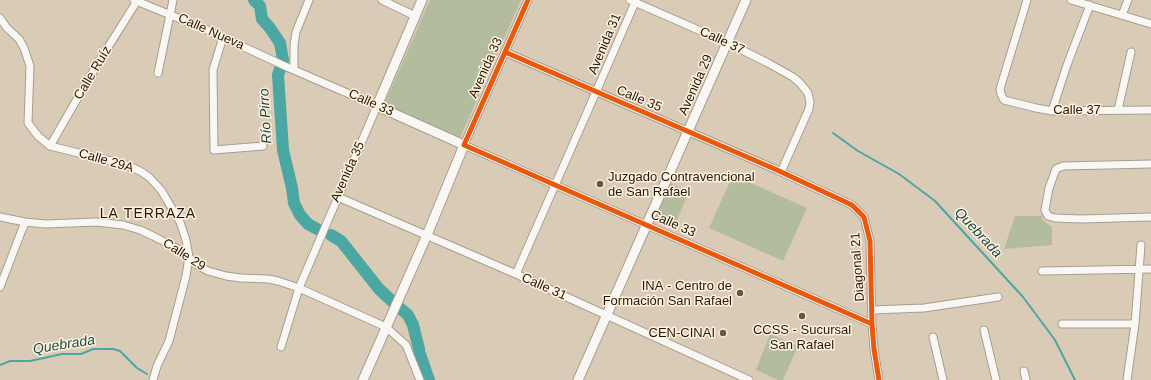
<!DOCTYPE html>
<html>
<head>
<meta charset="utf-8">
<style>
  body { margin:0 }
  canvas { display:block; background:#dacbb7 }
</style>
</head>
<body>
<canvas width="1151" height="380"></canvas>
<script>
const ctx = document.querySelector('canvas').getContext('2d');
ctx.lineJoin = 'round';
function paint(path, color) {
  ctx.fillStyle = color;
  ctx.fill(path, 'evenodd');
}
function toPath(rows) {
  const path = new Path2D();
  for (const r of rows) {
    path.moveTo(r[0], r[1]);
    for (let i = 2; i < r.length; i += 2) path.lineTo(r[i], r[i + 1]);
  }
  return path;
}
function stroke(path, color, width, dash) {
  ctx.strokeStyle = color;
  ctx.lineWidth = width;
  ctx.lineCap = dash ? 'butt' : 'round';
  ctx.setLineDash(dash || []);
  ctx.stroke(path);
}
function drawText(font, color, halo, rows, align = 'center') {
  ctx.font = font + ' Arial,sans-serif';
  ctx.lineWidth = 3;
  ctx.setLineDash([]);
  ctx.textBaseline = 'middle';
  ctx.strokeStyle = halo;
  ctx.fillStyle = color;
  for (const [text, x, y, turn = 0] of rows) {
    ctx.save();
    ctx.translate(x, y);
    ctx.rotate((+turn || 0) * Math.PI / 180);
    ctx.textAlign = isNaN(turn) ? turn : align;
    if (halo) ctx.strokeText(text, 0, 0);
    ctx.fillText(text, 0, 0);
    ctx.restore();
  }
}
const green = toPath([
  [430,0,521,0,460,138,384,105],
  [733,175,807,208,783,261,709,228],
  [669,183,689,191,675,225,655,216],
  [1015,216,1042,216,1042,220,1052,227,1052,245,1004,249],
  [770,334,798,346,783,380,778,380,756,370]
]);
const stream = toPath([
  [833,133,858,151,899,174,935,201,1023,297,1055,340,1075,380],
  [0,365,10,361,30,361,62,354,81,354,93,349,113,349,120,351,137,368,147,374]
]);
const river = toPath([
  [254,0,260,6,262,19,270,28,280,43,283,60,278,75,283,150,292,188,294,203,300,215,308,224,317,229],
  [331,235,341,241,379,289,393,302],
  [401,309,408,315,413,325,419,349],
  [420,354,429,380]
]);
const minor = toPath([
  [134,0,205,29,287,67,377,106,299,288,281,347],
  [382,0,415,16],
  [528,0,464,145,872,324],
  [630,0,728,43,768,63,793,77,800,83,808,93,810,102,809,109,781,172],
  [1027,0,1000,89,1001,94,1004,100,1036,108,1052,111,1151,110],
  [1071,0,1151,24],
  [1122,15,1128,0],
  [0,18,7,28,19,39,24,48,30,66,28,123,38,136,50,146,124,164,140,171,149,177,161,190,180,222,186,240,189,257,186,276,169,341,157,366,153,380],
  [223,37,213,70,214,150,263,146],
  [505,52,777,170,852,205,864,217,870,241,872,324,874,349,879,380],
  [294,70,294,45,296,32,309,0],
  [158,73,173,0],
  [1118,110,1131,52],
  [1052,111,1067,65,1090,5],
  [50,146,95,68,137,1],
  [1151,164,1063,166,1056,169,1049,188,1045,210,1048,216,1055,218,1081,219,1151,217],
  [338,197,516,274,749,380],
  [0,217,25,222,45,224,96,222,123,225,140,230,153,236,182,251,197,265,208,271,226,276,241,278,268,279,278,281,299,288,386,327,406,345,420,380],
  [1042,271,1151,269],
  [516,274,596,92,636,0],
  [0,287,25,222],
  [872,310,924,308,998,297],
  [1062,324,1135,324],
  [984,330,996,380],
  [933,337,943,380],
  [1024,371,1026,380],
  [1127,380,1135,324,1141,245]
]);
const major = toPath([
  [363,380,427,235,464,145,377,106,422,0],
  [578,380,746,0]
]);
const cycleway = toPath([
  [528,0,464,145,872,324],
  [505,52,777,170,852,205,864,217,870,241,872,324,874,349,879,380]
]);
const markers = [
  [600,184,4,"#635747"],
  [740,293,4,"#635747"],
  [802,316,4,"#635747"],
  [723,333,4,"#635747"]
];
const streetNames = [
  ["Calle Nueva",211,32,24],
  ["Calle 37",722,41,25],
  ["Avenida 31",605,44,-67],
  ["Avenida 33",486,68,-66],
  ["Calle Ruíz",93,73,-59],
  ["Avenida 29",696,85,-66],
  ["Calle 35",639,99,23],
  ["Calle 33",371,103,24],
  ["Calle 37",1077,110],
  ["Calle 29A",106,161,16],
  ["Avenida 35",348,172,-66],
  ["Calle 33",673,224,24],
  ["Calle 29",184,255,33],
  ["Diagonal 21",858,267,-94],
  ["Calle 31",544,287,24]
];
const poiNames = [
  ["Juzgado Contravencional",608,177,"left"],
  ["de San Rafael",608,192,"left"],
  ["INA - Centro de",732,286],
  ["Formación San Rafael",732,301],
  ["CCSS - Sucursal",802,330,"center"],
  ["San Rafael",802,345,"center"],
  ["CEN-CINAI",715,333]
];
const waterNames = [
  ["Río Pirro",266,116,-93],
  ["Quebrada",978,233,47],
  ["Quebrada",64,345,-9]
];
const neighbourhoodNames = [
  ["LA TERRAZA",148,214]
];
paint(green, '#b4bc9e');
stroke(stream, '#4ba7a1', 2);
stroke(river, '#4ba7a1', 12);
stroke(minor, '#a89d8e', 9);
stroke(major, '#a89d8e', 11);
stroke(minor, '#f9f7f4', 7);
stroke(major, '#f9f7f4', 9);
stroke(cycleway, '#e8590c', 5);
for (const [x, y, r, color] of markers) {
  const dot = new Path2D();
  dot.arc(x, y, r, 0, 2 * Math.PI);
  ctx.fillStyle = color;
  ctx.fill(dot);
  stroke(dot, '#fff1de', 1.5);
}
drawText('13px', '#23190b', '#fff1de', streetNames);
drawText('13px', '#23190b', '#fff1de', poiNames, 'right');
drawText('italic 14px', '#17494a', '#fff1de', waterNames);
ctx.letterSpacing = '1px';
drawText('14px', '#23190b', '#fff1de', neighbourhoodNames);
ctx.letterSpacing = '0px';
</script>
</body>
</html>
